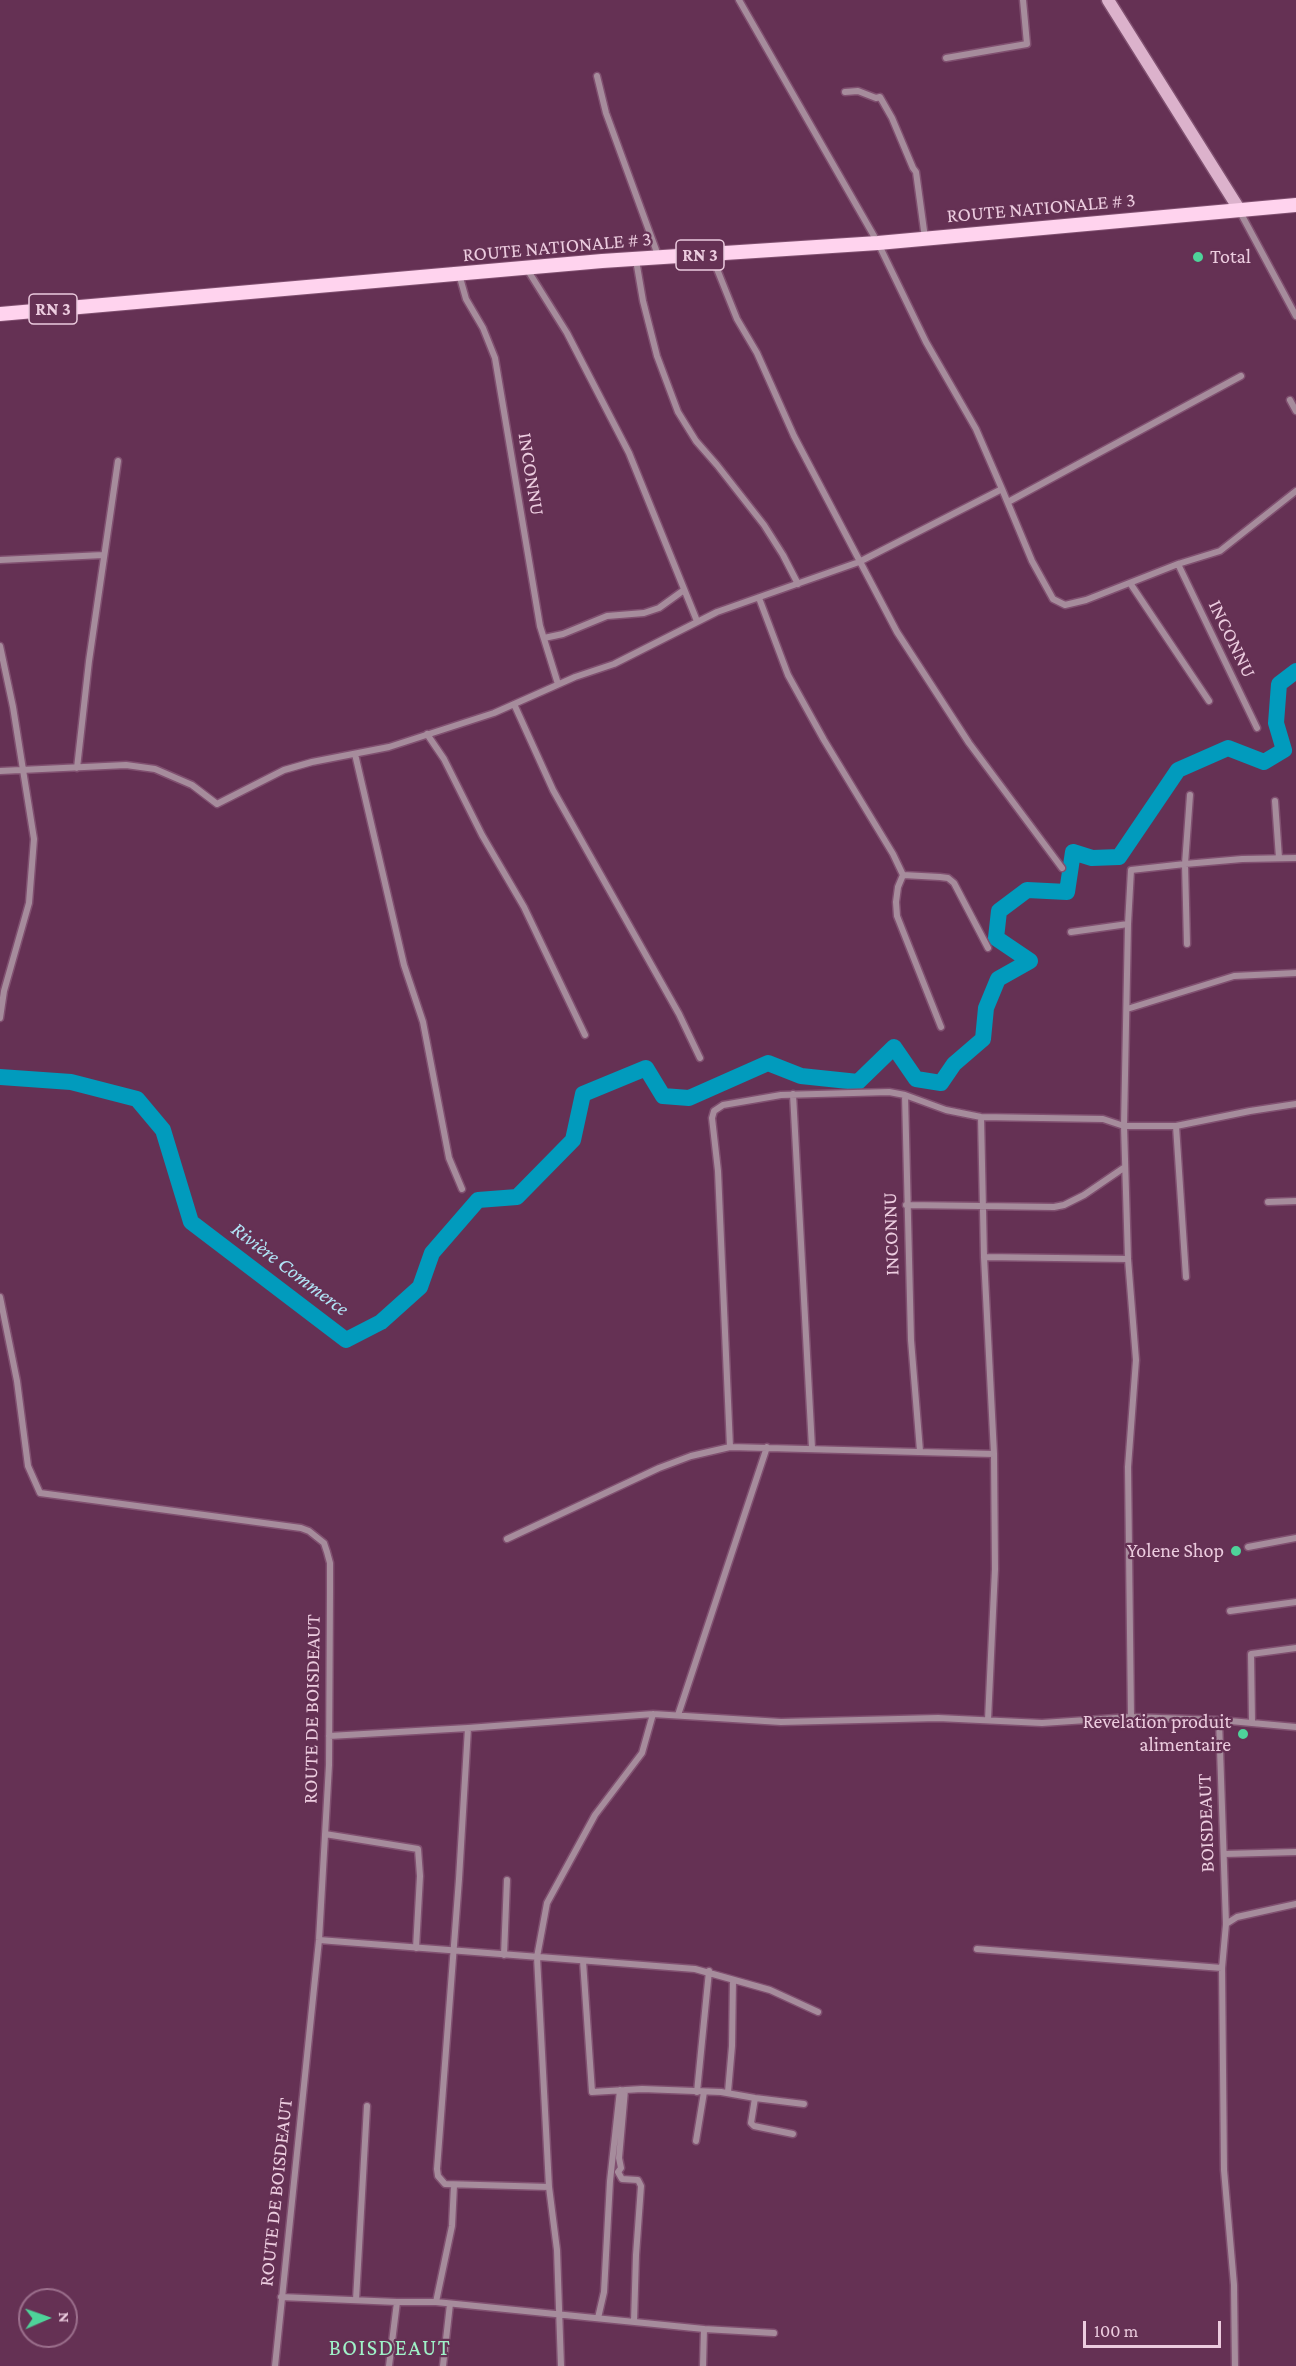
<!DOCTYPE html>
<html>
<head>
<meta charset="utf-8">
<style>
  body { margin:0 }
  #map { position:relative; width:1296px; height:2366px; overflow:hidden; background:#653154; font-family:"Crimson Pro",serif }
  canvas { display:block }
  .north { position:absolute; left:18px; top:2288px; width:60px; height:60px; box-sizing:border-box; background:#653154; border:2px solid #9b6f8c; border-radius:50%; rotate:88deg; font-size:16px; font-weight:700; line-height:24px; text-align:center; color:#ecccdf }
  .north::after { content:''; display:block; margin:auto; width:21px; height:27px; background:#4ed39a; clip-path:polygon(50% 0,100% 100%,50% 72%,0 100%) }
  .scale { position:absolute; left:1083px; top:2321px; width:138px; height:27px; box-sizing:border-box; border:3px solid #ecccdf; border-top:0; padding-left:8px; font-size:18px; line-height:21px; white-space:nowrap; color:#ecccdf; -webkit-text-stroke:4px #653154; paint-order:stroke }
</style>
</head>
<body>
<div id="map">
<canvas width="1296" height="2366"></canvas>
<div class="north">N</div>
<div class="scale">100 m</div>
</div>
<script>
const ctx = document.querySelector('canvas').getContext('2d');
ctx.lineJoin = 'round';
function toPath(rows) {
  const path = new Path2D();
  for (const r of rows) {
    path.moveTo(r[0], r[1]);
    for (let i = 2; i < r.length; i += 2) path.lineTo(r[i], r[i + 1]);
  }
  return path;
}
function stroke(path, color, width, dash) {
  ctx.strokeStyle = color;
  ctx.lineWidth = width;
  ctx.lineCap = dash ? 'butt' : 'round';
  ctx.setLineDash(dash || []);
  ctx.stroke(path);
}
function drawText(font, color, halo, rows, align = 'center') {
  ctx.font = font + ' "Crimson Pro",serif';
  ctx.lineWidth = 4.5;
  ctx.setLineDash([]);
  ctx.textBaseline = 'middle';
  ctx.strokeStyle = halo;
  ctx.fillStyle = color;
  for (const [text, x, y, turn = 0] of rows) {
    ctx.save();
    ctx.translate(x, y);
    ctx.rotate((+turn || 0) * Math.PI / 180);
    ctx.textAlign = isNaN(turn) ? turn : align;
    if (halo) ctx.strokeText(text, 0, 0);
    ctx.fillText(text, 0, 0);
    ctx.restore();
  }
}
const river = toPath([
  [0,1077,71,1082,137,1099,163,1130,191,1222,346,1340,381,1322,420,1287,432,1253,478,1200,517,1197,573,1140,583,1094,646,1068,663,1096,689,1098,768,1063,801,1076,858,1082,894,1047,916,1079,941,1083,954,1064,983,1039,986,1008,998,979,1030,961,996,938,999,911,1027,890,1067,892,1073,852,1092,858,1119,857,1178,770,1228,748,1264,762,1284,750,1276,723,1279,684,1296,671]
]);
const minor = toPath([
  [946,58,1027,44,1023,0],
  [597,76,606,113,659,258],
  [845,92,858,91,876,98,880,97,892,118,913,168,916,172,925,238],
  [1239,210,1296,316],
  [711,254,737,319,757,353,794,436,897,632,969,743,1062,868],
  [636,260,643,301,657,356,678,412,696,441,717,465,764,525,783,555,798,584],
  [527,269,567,333,629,453,697,621],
  [459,274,466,299,483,328,495,358,540,626,558,684],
  [1290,400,1296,411],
  [1002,489,1032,561,1053,599,1065,605,1086,600,1178,564,1220,551,1296,491],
  [1008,502,1241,376],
  [0,560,103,555],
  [1178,564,1257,728],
  [1130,583,1209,701],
  [759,598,788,675,824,740,893,854,903,875,898,887,896,902,897,916,941,1027],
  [544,638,563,634,607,616,644,613,659,608,684,590],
  [0,646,13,707,34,839,29,903,4,991,0,1018],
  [514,704,553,790,679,1014,700,1058],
  [427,734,444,759,482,835,524,907,585,1035],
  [355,754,404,965,423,1022,449,1158,462,1189],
  [77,768,89,661,118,461],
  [0,771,126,765,155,769,192,785,217,804,284,770,312,762,389,747,494,713,575,677,614,664,717,612,859,562,1002,489,976,429,926,342,878,243,739,0],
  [1275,801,1279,858],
  [903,875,940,877,948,878,954,883,988,948],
  [1071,932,1128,924],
  [1187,944,1185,864,1242,859,1296,858],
  [1127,1009,1234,976,1296,973],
  [793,1094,812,1448],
  [981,1117,984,1257],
  [1176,1126,1186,1277],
  [1268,1202,1296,1201],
  [906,1205,1054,1207,1064,1205,1084,1195,1125,1167],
  [0,1297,17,1381,28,1466,40,1493,301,1528,309,1531,324,1543,327,1552,330,1563,330,1592,329,1765,319,1940,275,2366],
  [730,1447,718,1171,712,1118,714,1111,723,1105,781,1095,889,1092,905,1095],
  [920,1451,911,1340,905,1095,946,1110,981,1117,1103,1119,1124,1126,1176,1126,1250,1111,1296,1104],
  [507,1539,659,1468,691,1456,730,1447,994,1454,984,1257,1128,1259],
  [1248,1547,1296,1538],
  [1230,1611,1296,1602],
  [678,1715,767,1447],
  [1131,1717,1128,1467,1136,1360,1128,1259,1124,1126,1128,924,1131,870,1185,864,1190,795],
  [988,1720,995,1569,994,1454],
  [1219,1720,1226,1924,1222,1968,1224,2170,1234,2285,1235,2366],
  [1252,1722,1251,1654,1296,1648],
  [468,1728,459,1879,437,2169,438,2176,445,2184,549,2187],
  [329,1736,468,1728,653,1714,781,1722,938,1718,1042,1723,1131,1717,1219,1720,1296,1727],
  [325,1834,418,1849,420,1876,416,1948],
  [1224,1854,1296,1852],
  [1226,1924,1237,1917,1296,1904],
  [319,1940,695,1969,770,1990,818,2012],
  [977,1949,1222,1968],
  [504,1955,507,1880],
  [583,1961,592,2092,642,2089,721,2092,755,2098,804,2104],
  [625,2090,619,2158,621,2168,618,2172,622,2179,638,2180,641,2186,636,2255,634,2322],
  [697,2092,709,1971],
  [728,2092,732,2046,733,1980],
  [755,2098,751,2123,754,2126,793,2134],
  [696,2141,704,2092],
  [281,2297,397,2302,436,2302,704,2329,703,2366],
  [356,2300,367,2106],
  [436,2302,452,2226,454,2185],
  [598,2318,604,2292,610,2181,620,2090],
  [704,2329,774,2333],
  [389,2366,397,2302],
  [443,2366,450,2304],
  [561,2366,557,2250,549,2187,537,1957,547,1903,595,1815,642,1753,653,1714]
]);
const secondary = toPath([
  [1108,0,1239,209]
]);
const primary = toPath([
  [0,314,602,261,878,243,1296,205]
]);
const markers = [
  [1198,257,6,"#4ed39a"],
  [1236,1551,6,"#4ed39a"],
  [1243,1734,6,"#4ed39a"]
];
const shields = [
  [700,255,48],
  [53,309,48]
];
const shieldNames = [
  ["RN 3",700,255],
  ["RN 3",53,309]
];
const streetNames = [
  ["ROUTE NATIONALE # 3",1041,208,-5],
  ["ROUTE NATIONALE # 3",557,247,-5],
  ["INCONNU",531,474,81],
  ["INCONNU",1232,639,64],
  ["INCONNU",891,1234,-92],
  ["ROUTE DE BOISDEAUT",312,1709,-89],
  ["BOISDEAUT",1206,1823,-92],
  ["ROUTE DE BOISDEAUT",276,2192,-84]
];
const poiNames = [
  ["Total",1210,257,"left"],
  ["Yolene Shop",1224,1551],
  ["Revelation produit",1231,1722],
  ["alimentaire",1231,1745]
];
const waterNames = [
  ["Rivière Commerce",290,1269,37]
];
const quarterNames = [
  ["BOISDEAUT",390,2348]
];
stroke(river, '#019bbd', 16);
stroke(minor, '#805070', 9);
stroke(secondary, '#805070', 15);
stroke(primary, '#805070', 16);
stroke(minor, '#a68c9c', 6);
stroke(secondary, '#dcb2cc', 12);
stroke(primary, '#ffd3ee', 14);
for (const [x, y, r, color] of markers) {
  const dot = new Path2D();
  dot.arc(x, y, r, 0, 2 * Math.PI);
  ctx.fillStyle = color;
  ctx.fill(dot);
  stroke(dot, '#653154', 2);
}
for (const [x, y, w] of shields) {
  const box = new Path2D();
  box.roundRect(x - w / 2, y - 15, w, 30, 4.5);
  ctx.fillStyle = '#653154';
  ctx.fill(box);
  stroke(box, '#ecccdf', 1.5);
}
drawText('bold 18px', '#ecccdf', null, shieldNames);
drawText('20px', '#ecccdf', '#653154', streetNames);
drawText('20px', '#ecccdf', '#653154', poiNames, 'right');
drawText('italic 21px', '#b1e5f7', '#653154', waterNames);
ctx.letterSpacing = '1.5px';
drawText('22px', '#9ff2c8', '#653154', quarterNames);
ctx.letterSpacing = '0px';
</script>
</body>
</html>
